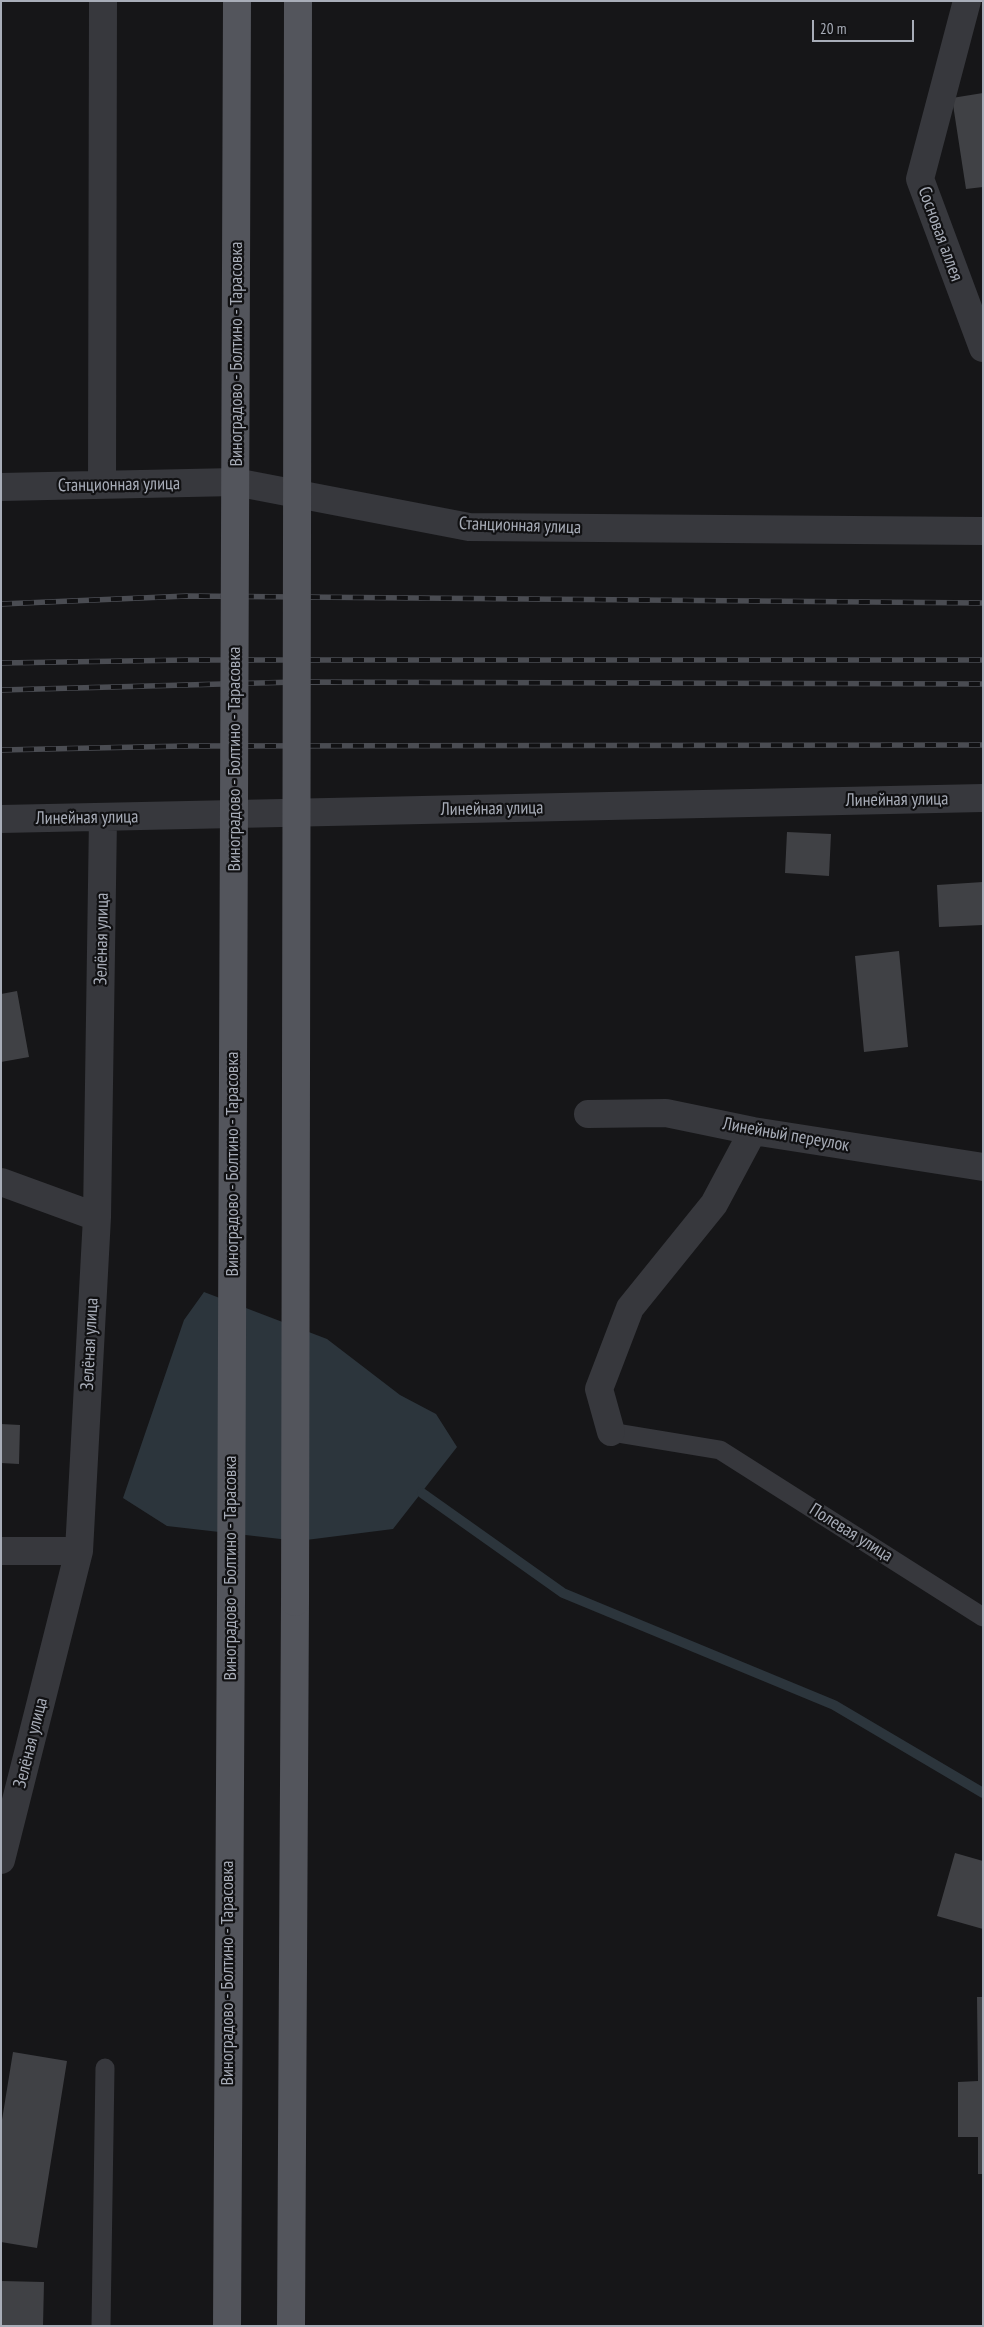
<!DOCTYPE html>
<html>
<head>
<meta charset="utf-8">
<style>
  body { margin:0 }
  #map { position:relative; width:984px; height:2327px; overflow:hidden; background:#161618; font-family:"PT Sans Narrow",sans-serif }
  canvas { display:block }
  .frame { position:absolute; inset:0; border:2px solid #a8adb8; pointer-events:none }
  .scale { position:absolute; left:812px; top:20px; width:102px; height:22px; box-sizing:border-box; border:2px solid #a8adb8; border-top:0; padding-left:6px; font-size:15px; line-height:18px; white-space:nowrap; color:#a8adb8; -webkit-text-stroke:4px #111113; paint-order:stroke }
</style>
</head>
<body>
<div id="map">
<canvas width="984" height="2327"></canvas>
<div class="frame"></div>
<div class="scale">20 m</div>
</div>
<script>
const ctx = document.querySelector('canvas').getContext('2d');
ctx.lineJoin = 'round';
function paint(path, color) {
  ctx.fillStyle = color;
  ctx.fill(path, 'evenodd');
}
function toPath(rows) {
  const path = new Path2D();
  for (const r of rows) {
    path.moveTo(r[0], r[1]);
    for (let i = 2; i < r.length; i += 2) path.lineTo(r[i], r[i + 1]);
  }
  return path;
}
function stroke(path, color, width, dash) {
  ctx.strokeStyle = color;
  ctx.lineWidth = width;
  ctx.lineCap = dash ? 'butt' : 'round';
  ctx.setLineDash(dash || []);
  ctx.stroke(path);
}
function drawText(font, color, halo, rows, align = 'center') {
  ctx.font = font + ' "PT Sans Narrow",sans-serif';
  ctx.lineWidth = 4.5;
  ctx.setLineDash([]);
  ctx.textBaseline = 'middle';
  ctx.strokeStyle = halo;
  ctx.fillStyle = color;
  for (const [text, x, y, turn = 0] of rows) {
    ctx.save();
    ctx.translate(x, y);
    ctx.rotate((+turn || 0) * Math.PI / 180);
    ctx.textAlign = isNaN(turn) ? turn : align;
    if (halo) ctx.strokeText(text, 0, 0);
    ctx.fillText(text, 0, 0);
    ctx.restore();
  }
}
const water = toPath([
  [204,1292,327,1339,400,1395,436,1414,457,1447,393,1529,298,1541,167,1526,123,1498,184,1320]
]);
const stream = toPath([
  [422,1493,563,1593,834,1705,983,1793]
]);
const building = toPath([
  [983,93,983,187,966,189,952,98],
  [787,832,831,834,829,876,785,873],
  [983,882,983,925,939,927,937,885],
  [899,951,908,1047,864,1052,855,956],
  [17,991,29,1057,1,1062,1,994],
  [1,1424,20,1425,19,1464,1,1463],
  [955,1853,983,1861,983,1929,937,1916],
  [977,1997,983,1997,983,2174,978,2174,978,2137,958,2137,958,2082,978,2081],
  [13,2052,67,2061,37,2248,1,2242,1,2126],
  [1,2281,44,2282,43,2326,1,2326]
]);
const lane = toPath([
  [611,1432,720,1450,983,1617],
  [101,2326,105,2068]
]);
const street = toPath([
  [967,1,920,179,983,348],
  [102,485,103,1],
  [1,487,235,482,469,527,983,531],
  [1,819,983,798],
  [588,1114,666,1113,753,1131,983,1167],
  [1,1182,97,1217],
  [611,1432,599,1389,630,1308,714,1204,753,1131],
  [1,1551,79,1551],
  [1,1860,79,1551,97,1217,103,818]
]);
const primary = toPath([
  [227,2326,231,1601],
  [291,2326,295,1602]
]);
const rail = toPath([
  [1,604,187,596,983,603],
  [1,663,188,660,983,660],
  [1,690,296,682,983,684],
  [1,750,185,746,983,745]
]);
const primaryBridge = toPath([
  [231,1601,237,1],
  [295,1602,298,1]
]);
const streetNames = [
  ["Сосновая аллея",940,234,70],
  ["Виноградово - Болтино - Тарасовка",237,354,-90],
  ["Станционная улица",119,485,-1],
  ["Станционная улица",520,526,2],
  ["Виноградово - Болтино - Тарасовка",235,759,-90],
  ["Линейная улица",897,800,-1],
  ["Линейная улица",492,809,-1],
  ["Линейная улица",87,818,-1],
  ["Зелёная улица",102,939,-89],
  ["Линейный переулок",786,1135,10],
  ["Виноградово - Болтино - Тарасовка",233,1164,-90],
  ["Зелёная улица",90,1344,-87],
  ["Полевая улица",851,1533,32],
  ["Виноградово - Болтино - Тарасовка",231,1568,-90],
  ["Зелёная улица",31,1743,-76],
  ["Виноградово - Болтино - Тарасовка",228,1973,-90]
];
paint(water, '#2c353c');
stroke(stream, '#2c353c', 10);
paint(building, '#404145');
stroke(lane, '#37383d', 19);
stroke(street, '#37383d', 28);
stroke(primary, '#53555c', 28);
stroke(rail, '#4a4c52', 5.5);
stroke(rail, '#111113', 4, [11]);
stroke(primaryBridge, '#53555c', 28);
drawText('18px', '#a8adb8', '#111113', streetNames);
</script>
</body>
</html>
